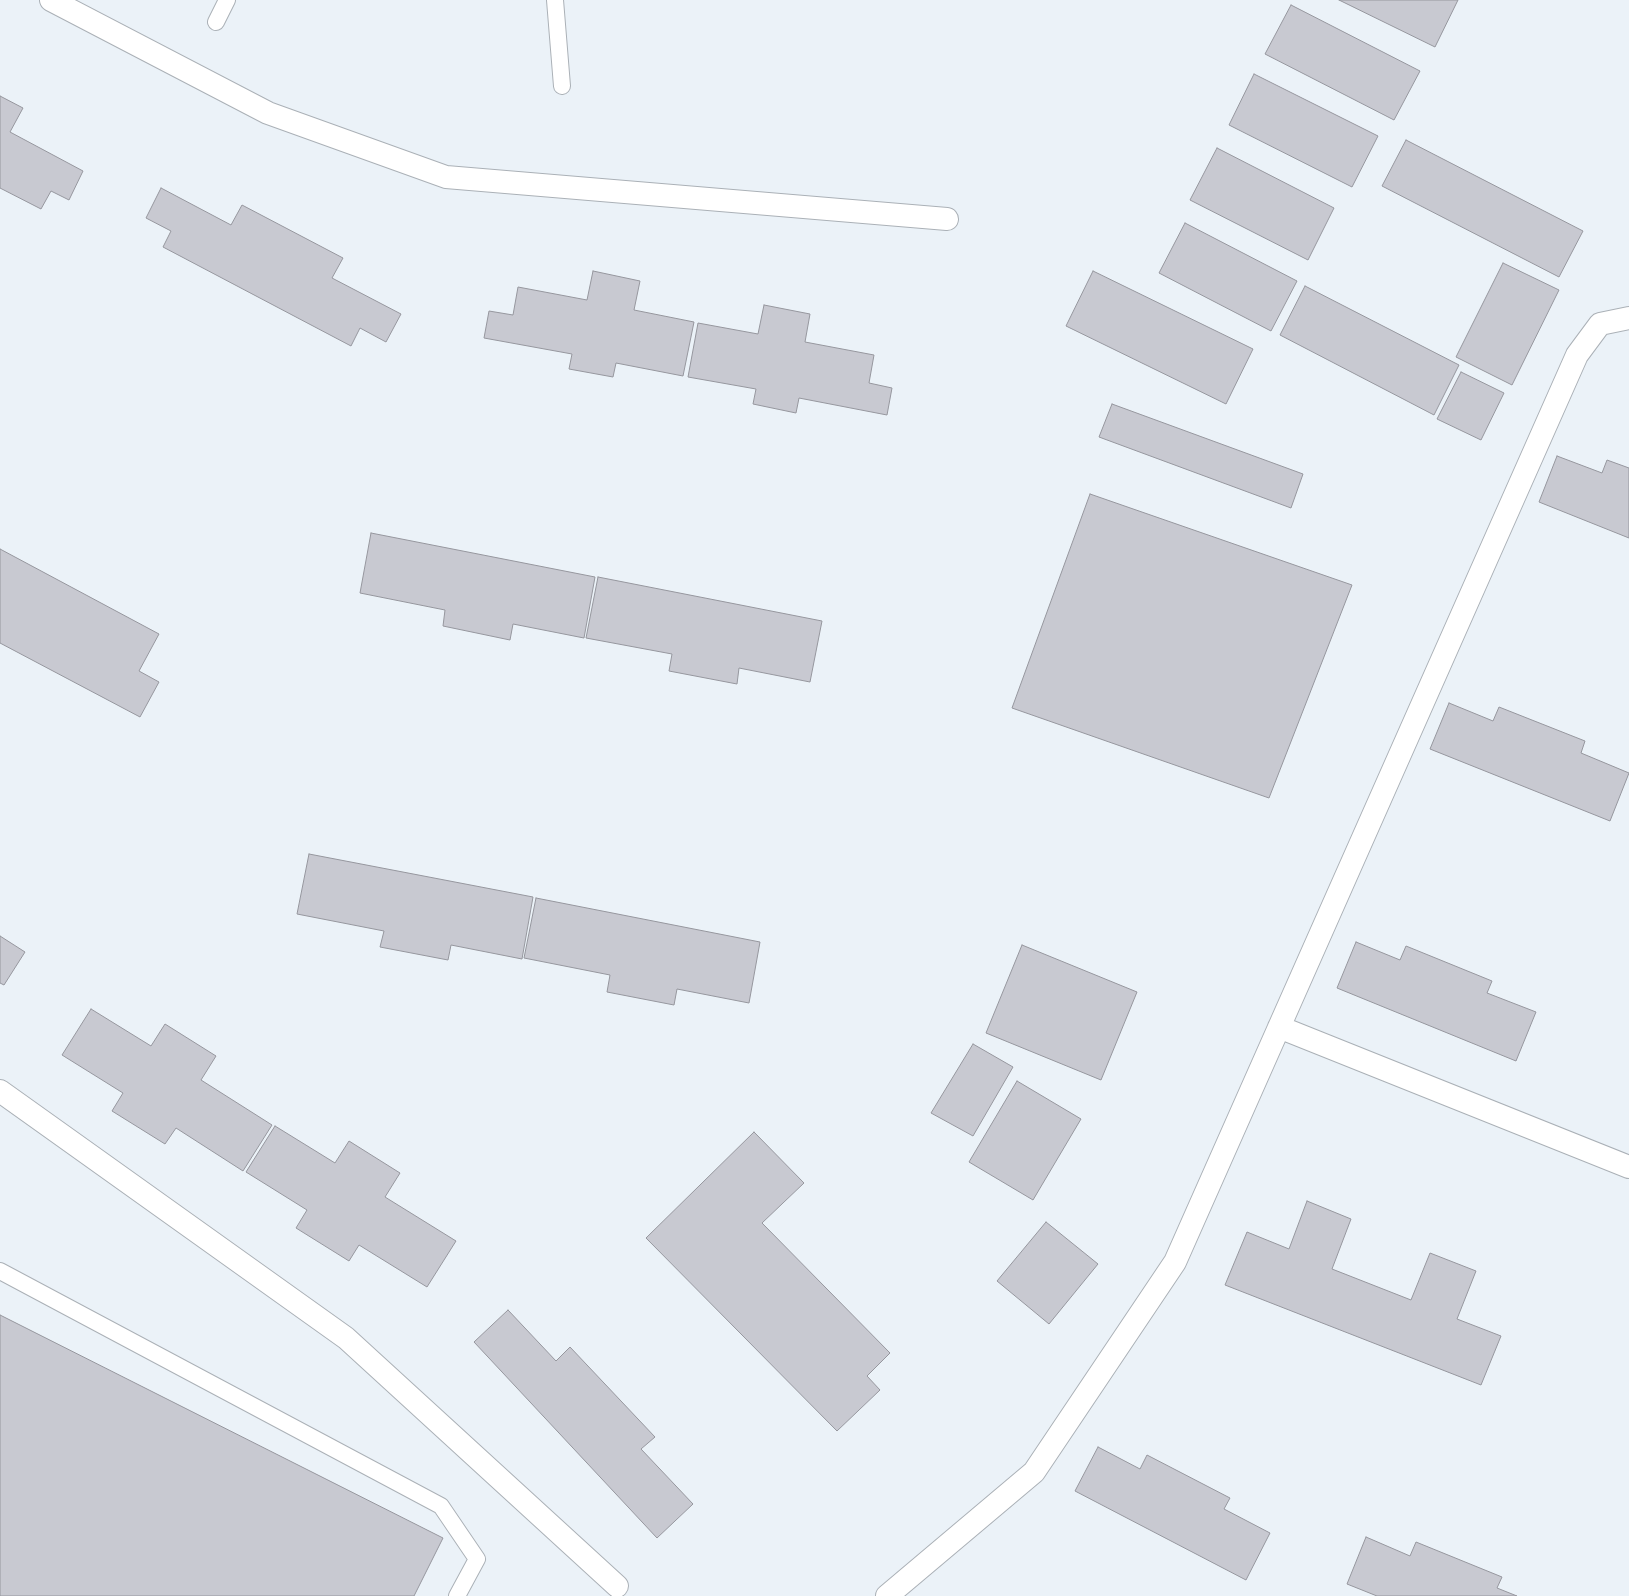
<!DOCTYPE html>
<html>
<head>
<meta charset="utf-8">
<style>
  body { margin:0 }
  canvas { display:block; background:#ebf2f8 }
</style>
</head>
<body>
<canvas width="1629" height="1596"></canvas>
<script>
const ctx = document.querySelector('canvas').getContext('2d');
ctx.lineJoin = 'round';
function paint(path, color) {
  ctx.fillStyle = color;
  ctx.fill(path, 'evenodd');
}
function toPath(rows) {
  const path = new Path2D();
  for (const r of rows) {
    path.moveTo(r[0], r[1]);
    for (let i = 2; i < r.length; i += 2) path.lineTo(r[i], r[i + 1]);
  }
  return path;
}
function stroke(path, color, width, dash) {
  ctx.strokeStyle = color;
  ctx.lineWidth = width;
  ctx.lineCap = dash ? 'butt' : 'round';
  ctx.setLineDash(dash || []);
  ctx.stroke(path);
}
const building = toPath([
  [1339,0,1458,0,1435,47,1339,0],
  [1291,5,1420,71,1394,120,1265,54,1291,5],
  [1254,74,1378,136,1352,187,1229,125,1254,74],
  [0,96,23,108,10,132,83,171,69,200,51,191,41,209,0,188,0,96],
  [1406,140,1583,231,1559,277,1382,186,1406,140],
  [1217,148,1334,208,1308,260,1190,200,1217,148],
  [161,188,231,225,242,205,343,258,332,278,401,314,386,342,360,328,351,346,163,247,171,231,146,218,161,188],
  [1185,223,1297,281,1271,331,1159,273,1185,223],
  [1503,263,1559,290,1512,385,1456,357,1503,263],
  [593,271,640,281,634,310,694,322,683,376,616,363,613,377,569,369,572,354,484,338,489,311,513,315,518,287,587,300,593,271],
  [1093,271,1253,349,1226,404,1066,326,1093,271],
  [1305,286,1459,365,1434,415,1280,335,1305,286],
  [764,305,810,314,805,342,874,355,869,383,892,388,887,415,799,398,796,413,753,404,756,389,688,377,698,323,758,334,764,305],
  [1461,372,1504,393,1481,440,1437,419,1461,372],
  [1112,404,1303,474,1291,508,1099,437,1112,404],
  [1557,456,1602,473,1607,460,1629,468,1629,538,1539,502,1557,456],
  [1090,494,1352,585,1269,798,1012,708,1090,494],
  [371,533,595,577,584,638,513,624,510,640,443,626,445,610,360,593,371,533],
  [0,549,159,634,139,671,159,682,140,717,0,643,0,549],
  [598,577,822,621,810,682,739,668,737,684,669,671,672,654,586,638,598,577],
  [1449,703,1493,721,1499,707,1585,741,1581,753,1629,773,1610,821,1430,749,1449,703],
  [309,854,533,897,522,959,451,945,448,960,380,947,384,931,297,914,309,854],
  [536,898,760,942,749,1003,677,989,674,1005,607,992,610,975,524,958,536,898],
  [0,936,25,952,4,985,0,983,0,936],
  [1356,942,1400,960,1406,946,1492,981,1487,993,1536,1012,1516,1061,1337,988,1356,942],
  [1022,945,1137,992,1101,1080,986,1033,1022,945],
  [91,1009,151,1046,165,1024,216,1056,201,1080,272,1125,243,1171,176,1128,165,1144,112,1111,123,1093,62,1055,91,1009],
  [973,1044,1013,1067,973,1136,931,1113,973,1044],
  [1017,1081,1081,1119,1033,1200,969,1162,1017,1081],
  [275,1126,335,1163,349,1141,400,1173,385,1197,456,1241,427,1287,359,1245,349,1261,296,1228,307,1210,246,1172,275,1126],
  [754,1132,804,1183,762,1223,890,1353,867,1376,880,1390,837,1431,646,1238,754,1132],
  [1307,1201,1351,1219,1332,1269,1411,1300,1430,1253,1476,1271,1457,1319,1501,1336,1481,1385,1225,1285,1247,1232,1289,1249,1307,1201],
  [1046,1222,1098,1264,1049,1324,997,1281,1046,1222],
  [508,1310,556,1361,570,1347,655,1437,641,1449,693,1504,657,1538,474,1342,508,1310],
  [0,1315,443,1538,414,1596,0,1596,0,1315],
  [1098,1447,1140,1469,1147,1455,1230,1498,1224,1509,1270,1533,1246,1580,1075,1491,1098,1447],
  [1366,1537,1410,1556,1416,1542,1502,1577,1497,1588,1517,1596,1377,1596,1347,1584,1366,1537]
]);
const service = toPath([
  [555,0,562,86],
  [216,22,227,0],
  [0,1271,441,1506,477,1559,457,1596]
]);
const minor = toPath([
  [51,0,268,113,446,177,947,219],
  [1279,1027,1629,1167],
  [0,1091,346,1338,617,1586],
  [887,1596,1034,1472,1175,1262,1577,355,1600,324,1629,318]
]);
paint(building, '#c8c9d1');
stroke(building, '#96979e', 1);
stroke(service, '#abb1b7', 18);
stroke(minor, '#abb1b7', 24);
stroke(service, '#fff', 16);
stroke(minor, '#fff', 22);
</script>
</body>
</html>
